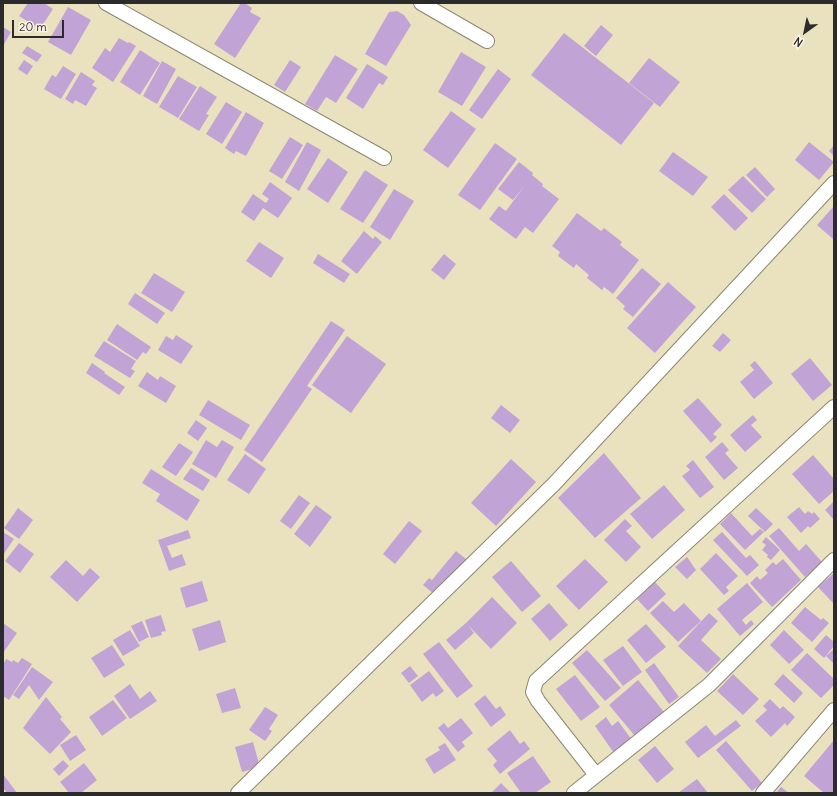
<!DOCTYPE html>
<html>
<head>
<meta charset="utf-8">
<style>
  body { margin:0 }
  #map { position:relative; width:837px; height:796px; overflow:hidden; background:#eae2be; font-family:Delius,sans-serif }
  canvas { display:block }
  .frame { position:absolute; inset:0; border:4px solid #2b2b2b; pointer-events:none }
  .north { position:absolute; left:785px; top:12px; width:40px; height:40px; -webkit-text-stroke:3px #fcf5e5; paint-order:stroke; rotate:213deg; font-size:11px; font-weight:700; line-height:16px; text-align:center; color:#2b2b2b }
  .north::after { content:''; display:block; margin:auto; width:14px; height:18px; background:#2b2b2b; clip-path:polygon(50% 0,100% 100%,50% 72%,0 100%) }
  .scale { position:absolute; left:12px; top:20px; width:52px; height:18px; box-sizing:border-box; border:2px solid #2b2b2b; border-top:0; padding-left:5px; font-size:12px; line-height:14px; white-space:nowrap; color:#2b2b2b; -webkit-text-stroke:3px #fcf5e5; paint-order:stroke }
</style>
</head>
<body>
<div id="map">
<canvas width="837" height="796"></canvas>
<div class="frame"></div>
<div class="north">N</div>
<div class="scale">20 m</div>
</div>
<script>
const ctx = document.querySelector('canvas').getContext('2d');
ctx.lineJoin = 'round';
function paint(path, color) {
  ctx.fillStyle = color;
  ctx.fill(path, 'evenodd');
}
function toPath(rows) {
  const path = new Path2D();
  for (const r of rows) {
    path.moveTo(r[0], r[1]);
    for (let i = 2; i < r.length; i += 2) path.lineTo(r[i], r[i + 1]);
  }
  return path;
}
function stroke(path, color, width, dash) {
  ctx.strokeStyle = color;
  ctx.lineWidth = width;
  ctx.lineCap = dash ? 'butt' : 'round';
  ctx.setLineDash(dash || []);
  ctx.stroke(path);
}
const building = toPath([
  [28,3,44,3,53,9,40,29,19,16],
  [241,3,245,3,252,8,250,12,261,18,235,58,214,44],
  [68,7,91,20,71,55,48,42],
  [397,11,404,15,411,25,386,66,365,54,389,12],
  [601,25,613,35,596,56,584,46],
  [3,27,11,32,3,46],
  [564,33,654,103,621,145,531,75],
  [119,38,128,43,129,42,136,46,113,82,92,68,105,48,110,52],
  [27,46,42,55,37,62,22,53],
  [140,50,160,63,140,95,120,82],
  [461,52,486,67,462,106,438,92],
  [335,55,358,69,336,103,326,97,317,111,305,104],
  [649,58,680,82,660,107,629,83],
  [24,60,33,66,27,75,18,69],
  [290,60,301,67,285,92,274,85],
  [162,61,176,69,157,104,143,96],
  [367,64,388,77,383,85,379,83,363,109,346,98],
  [63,66,76,74,61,99,44,89,52,75,56,77],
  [498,69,511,79,482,119,469,110],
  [81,72,95,81,92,85,97,88,86,106,75,100,73,104,65,99],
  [178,76,197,87,178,118,159,107],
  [200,86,217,97,206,114,209,115,199,131,179,119],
  [226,102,242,112,222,144,206,134],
  [451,111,476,129,448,168,423,150],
  [246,112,264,123,246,156,236,151,234,154,225,148],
  [290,137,303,145,282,179,269,171],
  [307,142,321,150,299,191,285,182],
  [809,142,834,162,819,180,795,160],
  [495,143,517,159,480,210,458,195],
  [834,145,834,156,829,151],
  [673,152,708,177,693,196,659,171],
  [328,158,348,172,328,203,307,189],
  [519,162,533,173,532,175,543,184,542,186,559,199,533,233,525,227,516,239,489,219,499,206,506,211,525,185,513,200,498,189],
  [755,167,775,189,767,197,746,175],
  [365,170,388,185,363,223,340,209],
  [743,176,766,199,752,213,728,190],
  [270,182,292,198,278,218,263,208,254,221,241,212,253,194,266,203,269,199,262,194],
  [394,189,414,201,390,240,370,227],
  [724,194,748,218,735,231,711,207],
  [834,206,834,237,833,239,817,225],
  [577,213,601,231,604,228,622,242,620,245,639,260,613,294,604,287,602,290,587,278,589,275,576,264,574,268,558,256,560,252,552,246],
  [364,231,373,239,375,236,382,242,357,274,341,261],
  [259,242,284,258,271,278,246,261],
  [318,254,350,274,344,283,313,263],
  [444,254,456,264,444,280,431,270],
  [642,268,661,284,633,317,623,309,625,306,616,298],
  [154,273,185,292,172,312,141,293],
  [668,282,696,307,655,353,627,328],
  [135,293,165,313,157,324,128,304],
  [331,321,345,330,307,386,312,389,262,462,244,450],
  [117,324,151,347,146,354,143,352,137,360,107,340],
  [723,333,731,340,720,352,712,346],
  [176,335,193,346,181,364,158,350,166,336,173,340],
  [347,336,386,364,351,413,312,385],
  [104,341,136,361,131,369,135,371,130,378,94,356],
  [810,358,832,385,813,401,791,374],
  [755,361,773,383,754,399,740,382,754,370,750,365],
  [92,363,105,372,104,373,125,387,119,395,86,373],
  [147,372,158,380,160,376,176,386,166,403,138,386],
  [698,398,722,425,713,434,717,437,711,443,683,411],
  [208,400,250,425,241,440,199,415],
  [501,405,520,420,510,433,491,418],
  [753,415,757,420,751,425,762,437,745,452,730,435],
  [196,420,207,428,198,441,187,433],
  [206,440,217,447,222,440,234,447,216,478,192,464],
  [722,442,729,450,725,453,738,468,724,480,705,457],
  [179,443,193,452,176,476,162,467],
  [604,453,641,498,595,538,558,498],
  [245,454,266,469,249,494,227,480],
  [813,455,834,479,834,491,819,504,792,474],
  [511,459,536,482,496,526,471,503],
  [693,460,714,487,700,498,682,476,690,470,686,466],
  [191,468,210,480,203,491,183,479],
  [151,469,200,500,187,521,156,501,160,494,142,483],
  [664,485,685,510,652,539,630,514],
  [299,495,310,503,291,529,280,521],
  [834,501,834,520,825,510],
  [316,505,332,517,310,547,294,534],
  [799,507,805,514,808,511,812,514,814,512,820,519,810,528,808,526,801,533,787,517],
  [18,508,33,520,19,539,4,528],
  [756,508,773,524,765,532,748,516],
  [731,513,752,536,760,529,764,532,745,550,720,524],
  [625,519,632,526,626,531,641,547,626,562,604,540],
  [409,521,422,531,395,564,383,554],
  [779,528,799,551,806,544,822,562,805,577,769,536],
  [188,530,191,538,167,546,172,558,182,554,186,565,169,571,158,540],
  [3,532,14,539,3,555],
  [722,532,746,558,750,555,759,565,747,576,713,540],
  [766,537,780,550,771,560,767,557,768,555,762,550,766,545,762,542],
  [19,543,34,554,20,573,5,561],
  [456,551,466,559,435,595,423,585,429,578,432,580],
  [716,553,738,576,726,587,729,591,724,595,700,569],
  [687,557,696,570,687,579,675,567],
  [585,559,608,582,579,610,556,586],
  [783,559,801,580,772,607,750,583,757,576,760,580,768,573,765,570,773,562,776,565],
  [66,560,83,576,90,568,100,577,77,602,50,577],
  [511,561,541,596,522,612,492,577],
  [834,573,834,604,818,587],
  [202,581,208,601,186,608,180,588],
  [655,582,666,594,648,611,637,599],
  [747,583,763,602,742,620,746,625,751,620,754,624,740,636,717,609],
  [492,597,517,623,491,649,468,625,474,633,455,650,446,640,466,623],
  [663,601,674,612,684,603,701,621,678,642,650,613],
  [549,603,568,625,550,641,531,619],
  [805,607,821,620,823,618,829,623,812,642,791,623],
  [709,613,718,621,701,640,721,659,707,673,678,646],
  [161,615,166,631,161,632,162,635,151,638,145,620],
  [220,620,226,642,199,651,192,629],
  [142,621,149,637,139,642,131,626],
  [3,623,17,633,3,653],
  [646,624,666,647,646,663,627,640],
  [130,630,140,646,123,656,113,640],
  [784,630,804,650,789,664,770,645],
  [826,635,834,642,834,646,824,658,814,649],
  [439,642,473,686,457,698,423,654],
  [112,645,125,665,104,678,91,658],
  [623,646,642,672,623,686,603,660],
  [834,649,834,664,826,656],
  [587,650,621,688,605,701,572,663],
  [807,653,834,679,834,685,821,698,791,670],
  [22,658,32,664,9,700,3,696,3,665,6,659,12,662,13,660,18,663],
  [654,663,679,697,669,704,645,670],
  [410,666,418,676,409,683,401,673],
  [32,667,53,682,39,700,29,685,19,699,13,695],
  [429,671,444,691,436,697,433,693,422,702,410,685],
  [733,674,759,699,743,715,717,691],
  [783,674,803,693,794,703,774,684],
  [575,675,600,707,581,721,556,689],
  [638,680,664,712,635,736,609,705],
  [130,684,140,699,150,691,157,701,130,719,114,696],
  [235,688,241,708,222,713,216,694],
  [485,695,496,709,500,706,506,715,491,727,474,704],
  [46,697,62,717,60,719,71,732,50,754,23,728],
  [770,699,780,709,783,706,795,717,787,726,785,723,771,737,755,721,767,710,763,706],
  [113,700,127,718,102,736,89,717],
  [265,707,278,715,269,729,272,731,265,741,249,730],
  [606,717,612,726,618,721,632,740,614,753,595,726],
  [461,718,473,733,462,742,465,746,458,752,438,728,444,723,448,728],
  [736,720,741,726,698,758,685,742,706,725,715,736],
  [510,730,520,744,524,741,530,749,500,774,493,765,497,761,487,749],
  [76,735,86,750,70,761,60,745],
  [834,740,834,791,832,793,824,793,804,776],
  [726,741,762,783,752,791,716,750],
  [253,742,260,767,242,772,235,747],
  [445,743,456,760,434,774,425,759,440,750,438,747],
  [655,746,674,769,657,783,638,760],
  [533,756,551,782,535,793,521,793,507,773],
  [63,760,69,766,59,776,53,769],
  [84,763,97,780,81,793,69,793,60,782],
  [3,774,17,793,7,793,3,788],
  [697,779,708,793,678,793],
  [501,783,511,793,491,793],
  [781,787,789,793,776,793]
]);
const minor = toPath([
  [106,3,384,158],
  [421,3,487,41],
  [596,775,538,701,533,692,536,681,834,407],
  [238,793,554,484,834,183],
  [574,793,709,685,834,560],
  [763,793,834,710]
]);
paint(building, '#c1a3d6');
stroke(minor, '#8a8674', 16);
stroke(minor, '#fff', 14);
</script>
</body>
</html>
